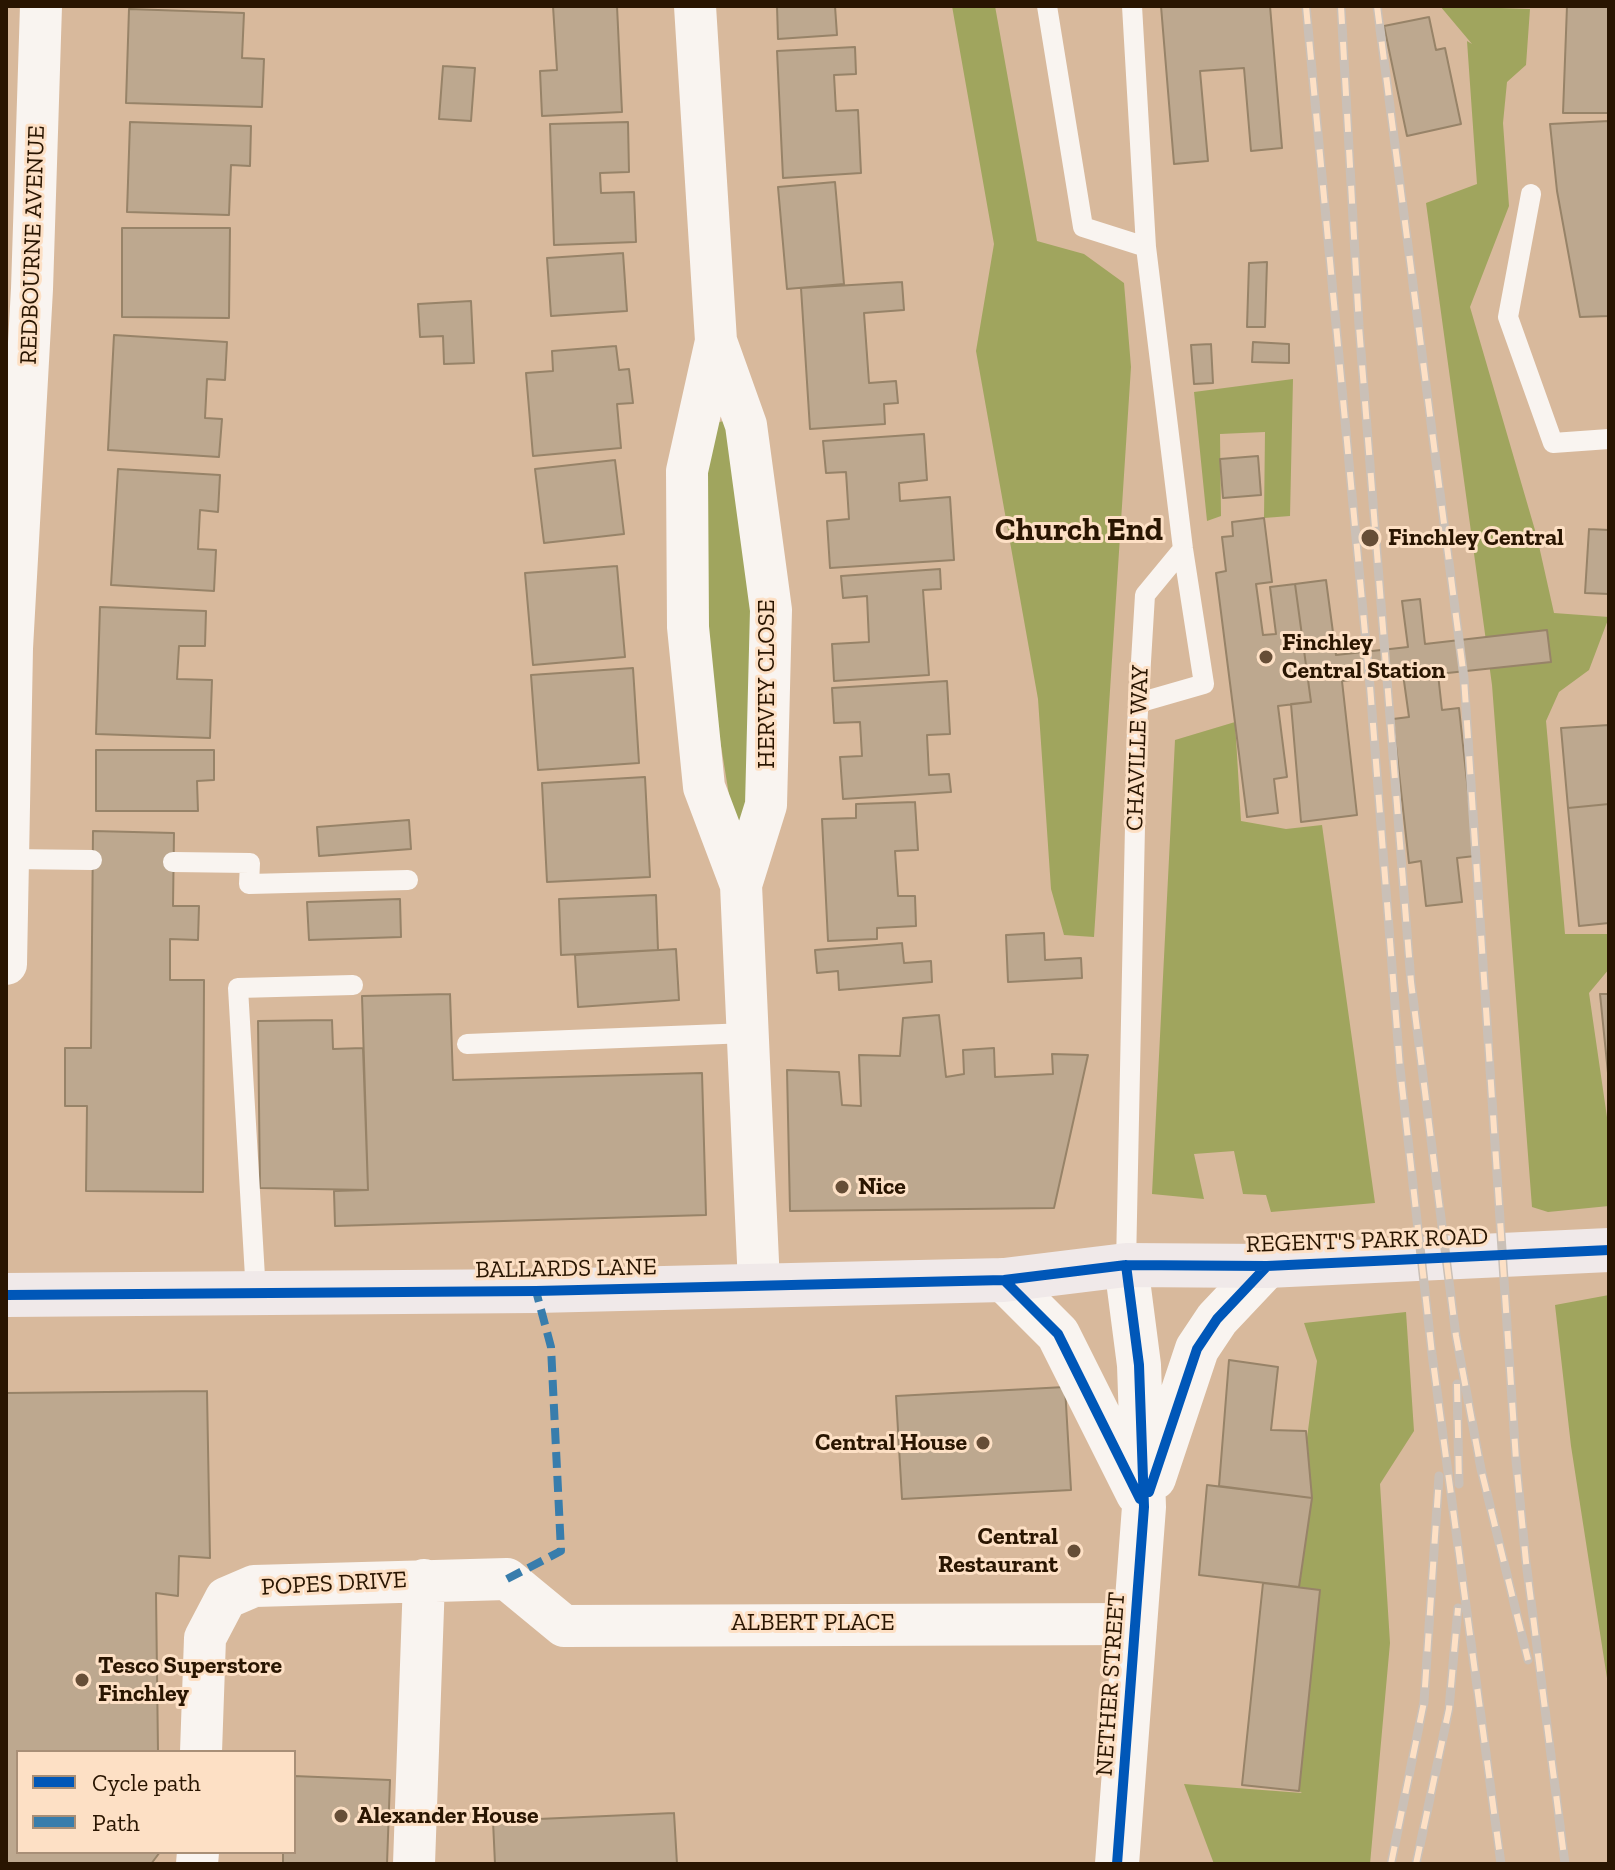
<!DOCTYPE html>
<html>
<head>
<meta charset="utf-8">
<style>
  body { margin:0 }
  #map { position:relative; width:1615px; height:1870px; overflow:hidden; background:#d8b99c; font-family:"Zilla Slab",serif }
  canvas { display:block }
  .frame { position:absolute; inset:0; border:8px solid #291501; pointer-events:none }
  .legend { position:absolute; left:16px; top:1750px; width:280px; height:104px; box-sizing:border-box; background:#fde0c5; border:2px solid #a88f77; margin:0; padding:10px 14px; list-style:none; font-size:24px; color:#291501 }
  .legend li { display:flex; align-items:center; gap:16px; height:40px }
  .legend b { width:40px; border:2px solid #a88f77 }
</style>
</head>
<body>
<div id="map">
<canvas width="1615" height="1870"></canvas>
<div class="frame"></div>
<ul class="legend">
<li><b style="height:10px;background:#0057b8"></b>Cycle path</li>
<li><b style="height:10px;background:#387dac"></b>Path</li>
</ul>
</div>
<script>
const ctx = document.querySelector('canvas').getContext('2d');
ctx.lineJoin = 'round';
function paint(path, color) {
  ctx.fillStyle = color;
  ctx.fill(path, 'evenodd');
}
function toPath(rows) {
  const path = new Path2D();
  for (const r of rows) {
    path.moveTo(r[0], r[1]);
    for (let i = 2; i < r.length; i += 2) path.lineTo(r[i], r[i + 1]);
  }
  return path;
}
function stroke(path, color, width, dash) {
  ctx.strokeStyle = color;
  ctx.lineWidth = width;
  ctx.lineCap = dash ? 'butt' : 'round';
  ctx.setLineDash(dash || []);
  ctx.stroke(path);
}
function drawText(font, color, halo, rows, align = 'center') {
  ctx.font = font + ' "Zilla Slab",serif';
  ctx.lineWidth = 6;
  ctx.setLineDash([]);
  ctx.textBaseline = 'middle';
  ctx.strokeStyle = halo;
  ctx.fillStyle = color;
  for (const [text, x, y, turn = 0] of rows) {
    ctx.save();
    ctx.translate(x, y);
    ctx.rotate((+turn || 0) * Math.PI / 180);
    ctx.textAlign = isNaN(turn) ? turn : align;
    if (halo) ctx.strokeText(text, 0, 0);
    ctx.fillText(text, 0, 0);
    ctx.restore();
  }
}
const forest = toPath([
  [952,6,995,6,1037,241,1084,254,1124,283,1131,367,1094,937,1064,935,1051,889,1038,699,976,351,994,244],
  [1440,6,1530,9,1526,65,1507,82,1503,123,1509,206,1470,307,1537,537,1554,613,1609,617,1589,670,1559,692,1546,721,1565,934,1609,934,1609,969,1589,993,1609,1131,1609,1206,1548,1212,1532,1207,1492,685,1426,203,1477,184,1467,41,1472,44],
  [1293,379,1290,516,1264,518,1265,432,1220,434,1221,516,1207,521,1194,392],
  [728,420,750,585,755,678,744,836,735,832,711,684,700,508,711,424],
  [1235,722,1241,821,1286,829,1322,825,1375,1203,1271,1212,1266,1195,1243,1194,1234,1151,1194,1154,1204,1199,1152,1194,1175,740],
  [1609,1295,1609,1691,1571,1446,1555,1305],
  [1406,1312,1414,1431,1380,1484,1390,1643,1370,1864,1214,1864,1184,1784,1302,1793,1299,1791,1320,1590,1299,1587,1312,1498,1307,1438,1317,1361,1304,1323]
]);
const building = toPath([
  [553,6,617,6,622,112,542,116,540,71,557,70,553,6],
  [777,6,835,6,837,35,778,39,777,6],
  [1161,6,1270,6,1282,148,1251,151,1244,68,1200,71,1208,161,1174,164,1161,6],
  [1567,6,1609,6,1609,113,1563,113,1567,6],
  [129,9,244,13,242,58,264,59,262,107,126,103,129,9],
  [1429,17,1436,50,1445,48,1461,124,1407,136,1384,26,1429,17],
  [855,47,856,74,834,75,836,111,858,110,861,173,783,178,777,51,855,47],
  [443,66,475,68,471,121,439,119,443,66],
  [1609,121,1609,316,1580,317,1557,191,1550,124,1609,121],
  [130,122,251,126,250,166,231,165,229,215,127,212,130,122],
  [628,122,629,172,600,173,601,193,634,192,636,242,554,245,550,124,628,122],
  [835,182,844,284,787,289,778,187,835,182],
  [122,228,230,228,229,318,122,317,122,228],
  [623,253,627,311,551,316,547,258,623,253],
  [1267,262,1265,327,1247,327,1249,263,1267,262],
  [902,282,904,310,864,313,869,383,896,381,898,403,884,404,885,424,810,429,801,288,902,282],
  [471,301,474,363,444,364,443,336,420,337,418,304,471,301],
  [114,335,227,342,225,380,207,379,205,418,222,419,219,457,108,450,114,335],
  [1253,342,1289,344,1289,363,1252,362,1253,342],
  [1211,344,1213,383,1194,384,1191,345,1211,344],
  [616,346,619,370,629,369,633,403,617,404,621,448,533,456,526,373,553,371,552,351,616,346],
  [924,434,927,480,899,483,900,501,950,497,954,560,830,568,827,521,849,519,846,472,826,473,823,441,924,434],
  [1258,456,1261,495,1223,498,1220,459,1258,456],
  [615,460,624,534,544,543,535,469,615,460],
  [118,469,220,475,218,512,200,510,198,549,216,550,214,591,111,585,118,469],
  [1264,518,1272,582,1256,584,1263,635,1276,634,1270,587,1295,584,1311,702,1278,706,1287,777,1274,779,1278,813,1247,817,1216,573,1226,571,1222,537,1233,536,1232,522,1264,518],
  [1589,529,1609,530,1609,594,1585,593,1589,529],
  [617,566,625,657,533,665,525,573,617,566],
  [940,569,941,589,923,590,929,675,834,681,832,644,869,642,867,596,843,598,841,576,940,569],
  [1326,580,1336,655,1408,647,1402,601,1420,599,1425,644,1547,630,1551,662,1438,674,1442,710,1459,708,1475,856,1457,858,1462,902,1426,906,1421,861,1409,863,1393,719,1409,717,1403,674,1342,681,1357,815,1301,822,1291,704,1311,702,1295,584,1326,580],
  [100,607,206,611,205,646,179,646,177,679,212,680,210,738,96,734,100,607],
  [633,668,639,763,538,770,531,675,633,668],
  [947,681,950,734,927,735,929,775,949,774,951,792,843,799,840,757,862,756,860,722,834,723,832,688,947,681],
  [1609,725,1609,804,1568,808,1561,728,1609,725],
  [96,750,214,750,214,780,197,781,198,811,96,811,96,750],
  [645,777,650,877,547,882,542,783,645,777],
  [915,802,918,850,895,851,898,896,915,896,916,926,877,928,877,939,828,941,822,819,856,818,856,804,915,802],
  [1609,804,1609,923,1579,926,1568,808,1609,804],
  [409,820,411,849,319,856,317,827,409,820],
  [93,831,174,833,173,906,199,906,198,940,170,939,170,980,204,980,203,1192,86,1191,87,1106,65,1106,65,1048,91,1048,93,831],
  [656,895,658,950,561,955,559,899,656,895],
  [400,899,401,937,309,940,307,902,400,899],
  [1044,933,1045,960,1081,958,1082,978,1008,982,1006,935,1044,933],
  [902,943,904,963,931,961,932,982,839,990,838,971,817,973,815,950,902,943],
  [676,949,679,1000,578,1007,575,955,676,949],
  [450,994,453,1080,702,1073,706,1215,335,1226,334,1191,368,1190,362,996,450,994],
  [1600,994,1609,994,1609,1083,1600,994],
  [939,1015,946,1077,964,1074,963,1050,994,1048,995,1077,1053,1074,1052,1054,1088,1055,1054,1208,790,1211,787,1070,839,1072,842,1105,861,1106,859,1055,900,1056,903,1018,939,1015],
  [332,1020,333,1049,363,1048,368,1190,260,1188,258,1021,332,1020],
  [1229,1360,1278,1367,1271,1430,1306,1431,1312,1498,1219,1486,1229,1360],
  [1065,1387,1071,1490,902,1499,896,1396,1065,1387],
  [207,1391,210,1558,179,1556,178,1596,156,1593,158,1752,18,1752,18,1852,160,1852,151,1864,6,1864,6,1393,207,1391],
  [1207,1485,1312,1498,1299,1587,1199,1575,1207,1485],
  [1263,1583,1320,1590,1299,1791,1242,1785,1263,1583],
  [294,1776,390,1780,387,1864,283,1864,283,1852,294,1852,294,1776],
  [674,1813,677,1864,495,1864,493,1821,674,1813]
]);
const service = toPath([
  [1047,6,1083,227,1146,247],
  [1132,6,1146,247,1183,549,1204,684,1138,703],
  [1531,194,1508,317,1553,443,1609,439],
  [9,859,92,860],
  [173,862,250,863,249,884,408,880],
  [467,1044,748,1033],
  [1126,1265,1137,728,1145,595,1183,549],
  [256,1294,238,988,353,985]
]);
const minor = toPath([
  [695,6,716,341,687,471,688,627,704,787,741,885,759,1284],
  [716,341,746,425,771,610,766,805,741,885],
  [6,964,12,648,32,289,41,6],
  [201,1752,205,1638,226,1598,254,1586,507,1579,564,1626,1136,1624],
  [197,1864,198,1852],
  [414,1864,424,1580]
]);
const secondary = toPath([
  [1004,1280,1058,1334,1138,1494],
  [1154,1478,1197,1349,1217,1319,1267,1266],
  [1117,1864,1144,1507,1139,1365,1126,1265]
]);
const primary = toPath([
  [6,1295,536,1291,1004,1280,1126,1265,1267,1266,1609,1250]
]);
const rail = toPath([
  [1306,6,1370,686,1400,1068,1432,1354,1501,1864],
  [1341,6,1359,326,1411,982,1456,1336,1481,1469,1528,1660],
  [1377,6,1464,678,1516,1460,1526,1562,1565,1864],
  [1457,1384,1459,1484],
  [1391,1864,1424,1702,1439,1476],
  [1416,1864,1449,1709,1458,1608]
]);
const quiet = toPath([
  [507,1579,561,1551,551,1347,536,1291]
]);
const cycleway = toPath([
  [1004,1280,1058,1334,1140,1499],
  [6,1295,536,1291,1004,1280,1126,1265,1267,1266,1609,1250],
  [1149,1492,1197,1349,1217,1319,1267,1266],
  [1117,1864,1144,1507,1139,1365,1126,1265]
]);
const markers = [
  [1370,538,10,"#664e37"],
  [1266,657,8,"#664e37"],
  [842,1187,8,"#664e37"],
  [983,1443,8,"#664e37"],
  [1074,1551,8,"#664e37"],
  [82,1680,8,"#664e37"],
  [341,1816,8,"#664e37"]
];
const streetNames = [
  ["REDBOURNE AVENUE",33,245,-88],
  ["HERVEY CLOSE",767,684,-90],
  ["CHAVILLE WAY",1138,748,-88],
  ["REGENT'S PARK ROAD",1367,1241,-2],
  ["BALLARDS LANE",566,1269,-1],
  ["POPES DRIVE",334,1584,-3],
  ["ALBERT PLACE",813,1623],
  ["NETHER STREET",1111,1684,-86]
];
const poiNames = [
  ["Finchley Central",1388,538],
  ["Finchley",1282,643],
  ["Central Station",1282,671],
  ["Nice",858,1187],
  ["Central House",967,1443,"right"],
  ["Central",1058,1537,"right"],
  ["Restaurant",1058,1565,"right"],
  ["Tesco Superstore",98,1666],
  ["Finchley",98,1694],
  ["Alexander House",357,1816]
];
const districtNames = [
  ["Church End",1079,531]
];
paint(forest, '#a0a55e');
paint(building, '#bda88f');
stroke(building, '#978368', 2);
stroke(service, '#f9f4f0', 20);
stroke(minor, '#f9f4f0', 42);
stroke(secondary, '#f9f4f0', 44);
stroke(primary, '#f0e9e9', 44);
stroke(rail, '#cac0b7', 9);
stroke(rail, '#fde0c5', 6, [18]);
stroke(quiet, '#387dac', 8, [16, 8]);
stroke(cycleway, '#0057b8', 10);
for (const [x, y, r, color] of markers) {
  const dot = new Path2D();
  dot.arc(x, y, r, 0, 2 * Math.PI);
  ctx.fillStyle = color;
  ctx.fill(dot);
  stroke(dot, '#fde0c5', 3);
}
drawText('24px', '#291501', '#fde0c5', streetNames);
drawText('bold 24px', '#291501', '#fde0c5', poiNames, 'left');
drawText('bold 32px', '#291501', '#fde0c5', districtNames);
</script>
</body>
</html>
